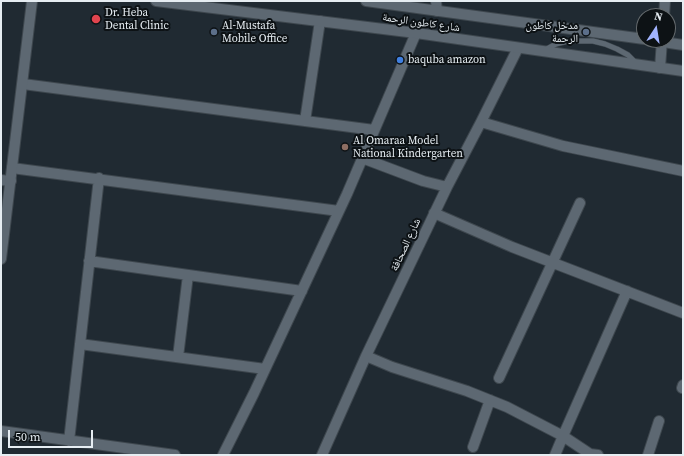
<!DOCTYPE html>
<html>
<head>
<meta charset="utf-8">
<style>
  body { margin:0 }
  #map { position:relative; width:684px; height:456px; overflow:hidden; background:#202a32; font-family:"Source Serif 4",serif }
  canvas { display:block }
  .frame { position:absolute; inset:0; border:2px solid #e6edf2; pointer-events:none }
  .north { position:absolute; left:636px; top:8px; width:40px; height:40px; box-sizing:border-box; background:#0d1215; border:1px solid #646a6d; border-radius:50%; rotate:12deg; font-size:11px; font-weight:700; line-height:16px; text-align:center; color:#e6edf2 }
  .north::after { content:''; display:block; margin:auto; width:14px; height:18px; background:#a1b3fd; clip-path:polygon(50% 0,100% 100%,50% 72%,0 100%) }
  .scale { position:absolute; left:8px; top:430px; width:85px; height:18px; box-sizing:border-box; border:2px solid #e6edf2; border-top:0; padding-left:5px; font-size:12px; line-height:14px; white-space:nowrap; color:#e6edf2; -webkit-text-stroke:3px #0d1215; paint-order:stroke }
</style>
</head>
<body>
<div id="map">
<canvas width="684" height="456"></canvas>
<div class="frame"></div>
<div class="north">N</div>
<div class="scale">50 m</div>
</div>
<script>
const ctx = document.querySelector('canvas').getContext('2d');
ctx.lineJoin = 'round';
function toPath(rows) {
  const path = new Path2D();
  for (const r of rows) {
    path.moveTo(r[0], r[1]);
    for (let i = 2; i < r.length; i += 2) path.lineTo(r[i], r[i + 1]);
  }
  return path;
}
function stroke(path, color, width, dash) {
  ctx.strokeStyle = color;
  ctx.lineWidth = width;
  ctx.lineCap = dash ? 'butt' : 'round';
  ctx.setLineDash(dash || []);
  ctx.stroke(path);
}
function drawText(font, color, halo, rows, align = 'center') {
  ctx.font = font + ' "Source Serif 4","Noto Naskh Arabic",serif';
  ctx.lineWidth = 4;
  ctx.setLineDash([]);
  ctx.textBaseline = 'middle';
  ctx.strokeStyle = halo;
  ctx.fillStyle = color;
  for (const [text, x, y, turn = 0] of rows) {
    ctx.save();
    ctx.translate(x, y);
    ctx.rotate((+turn || 0) * Math.PI / 180);
    ctx.textAlign = isNaN(turn) ? turn : align;
    if (halo) ctx.strokeText(text, 0, 0);
    ctx.fillText(text, 0, 0);
    ctx.restore();
  }
}
const service = toPath([
  [545,50,556,44,568,41,593,41,605,44,617,49,628,55,635,62]
]);
const minor = toPath([
  [436,1,437,11],
  [664,16,665,1],
  [660,68,662,40],
  [23,84,374,130],
  [305,121,320,21],
  [481,122,563,146,683,171],
  [362,158,423,181,447,187],
  [12,168,339,211],
  [1,180,11,181],
  [434,213,512,247,683,313],
  [89,261,302,291],
  [80,344,265,369],
  [366,356,392,367,467,391,507,407,563,436,590,454,598,455],
  [178,357,188,275],
  [499,378,580,203],
  [682,388,683,385],
  [1,431,175,455],
  [69,441,99,178],
  [473,447,490,400],
  [223,455,254,393,347,194,416,33],
  [322,455,366,356,447,187,481,122,518,48],
  [555,455,563,436,627,291],
  [648,455,659,421]
]);
const tertiary = toPath([
  [156,1,416,33,683,71],
  [366,1,644,39],
  [650,40,683,45],
  [1,259,32,1]
]);
const markers = [
  [96,19,5,"#e0444e"],
  [214,32,4,"#5c6f8a"],
  [586,32,4,"#5c6f8a"],
  [400,60,4,"#3f7fe0"],
  [345,147,4,"#8d6e63"]
];
const poiNames = [
  ["Dr. Heba",105,13],
  ["Dental Clinic",105,26],
  ["Al-Mustafa",222,26],
  ["Mobile Office",222,39],
  ["مدخل كاطون",578,26,"right"],
  ["الرحمة",578,39,"right"],
  ["baquba amazon",408,60],
  ["Al Omaraa Model",353,141],
  ["National Kindergarten",353,154]
];
const streetNames = [
  ["شارع كاطون الرحمة",421,23,8],
  ["شارع الصحافة",406,245,-65]
];
stroke(service, '#3e474e', 6);
stroke(minor, '#3e474e', 12);
stroke(tertiary, '#3e474e', 12);
stroke(service, '#5d6872', 5);
stroke(minor, '#5d6872', 10);
stroke(tertiary, '#5d6872', 10);
for (const [x, y, r, color] of markers) {
  const dot = new Path2D();
  dot.arc(x, y, r, 0, 2 * Math.PI);
  ctx.fillStyle = color;
  ctx.fill(dot);
  stroke(dot, '#0d1215', 1.5);
}
drawText('11px', '#e6edf2', '#0d1215', poiNames, 'left');
drawText('11px', '#e6edf2', '#0d1215', streetNames);
</script>
</body>
</html>
